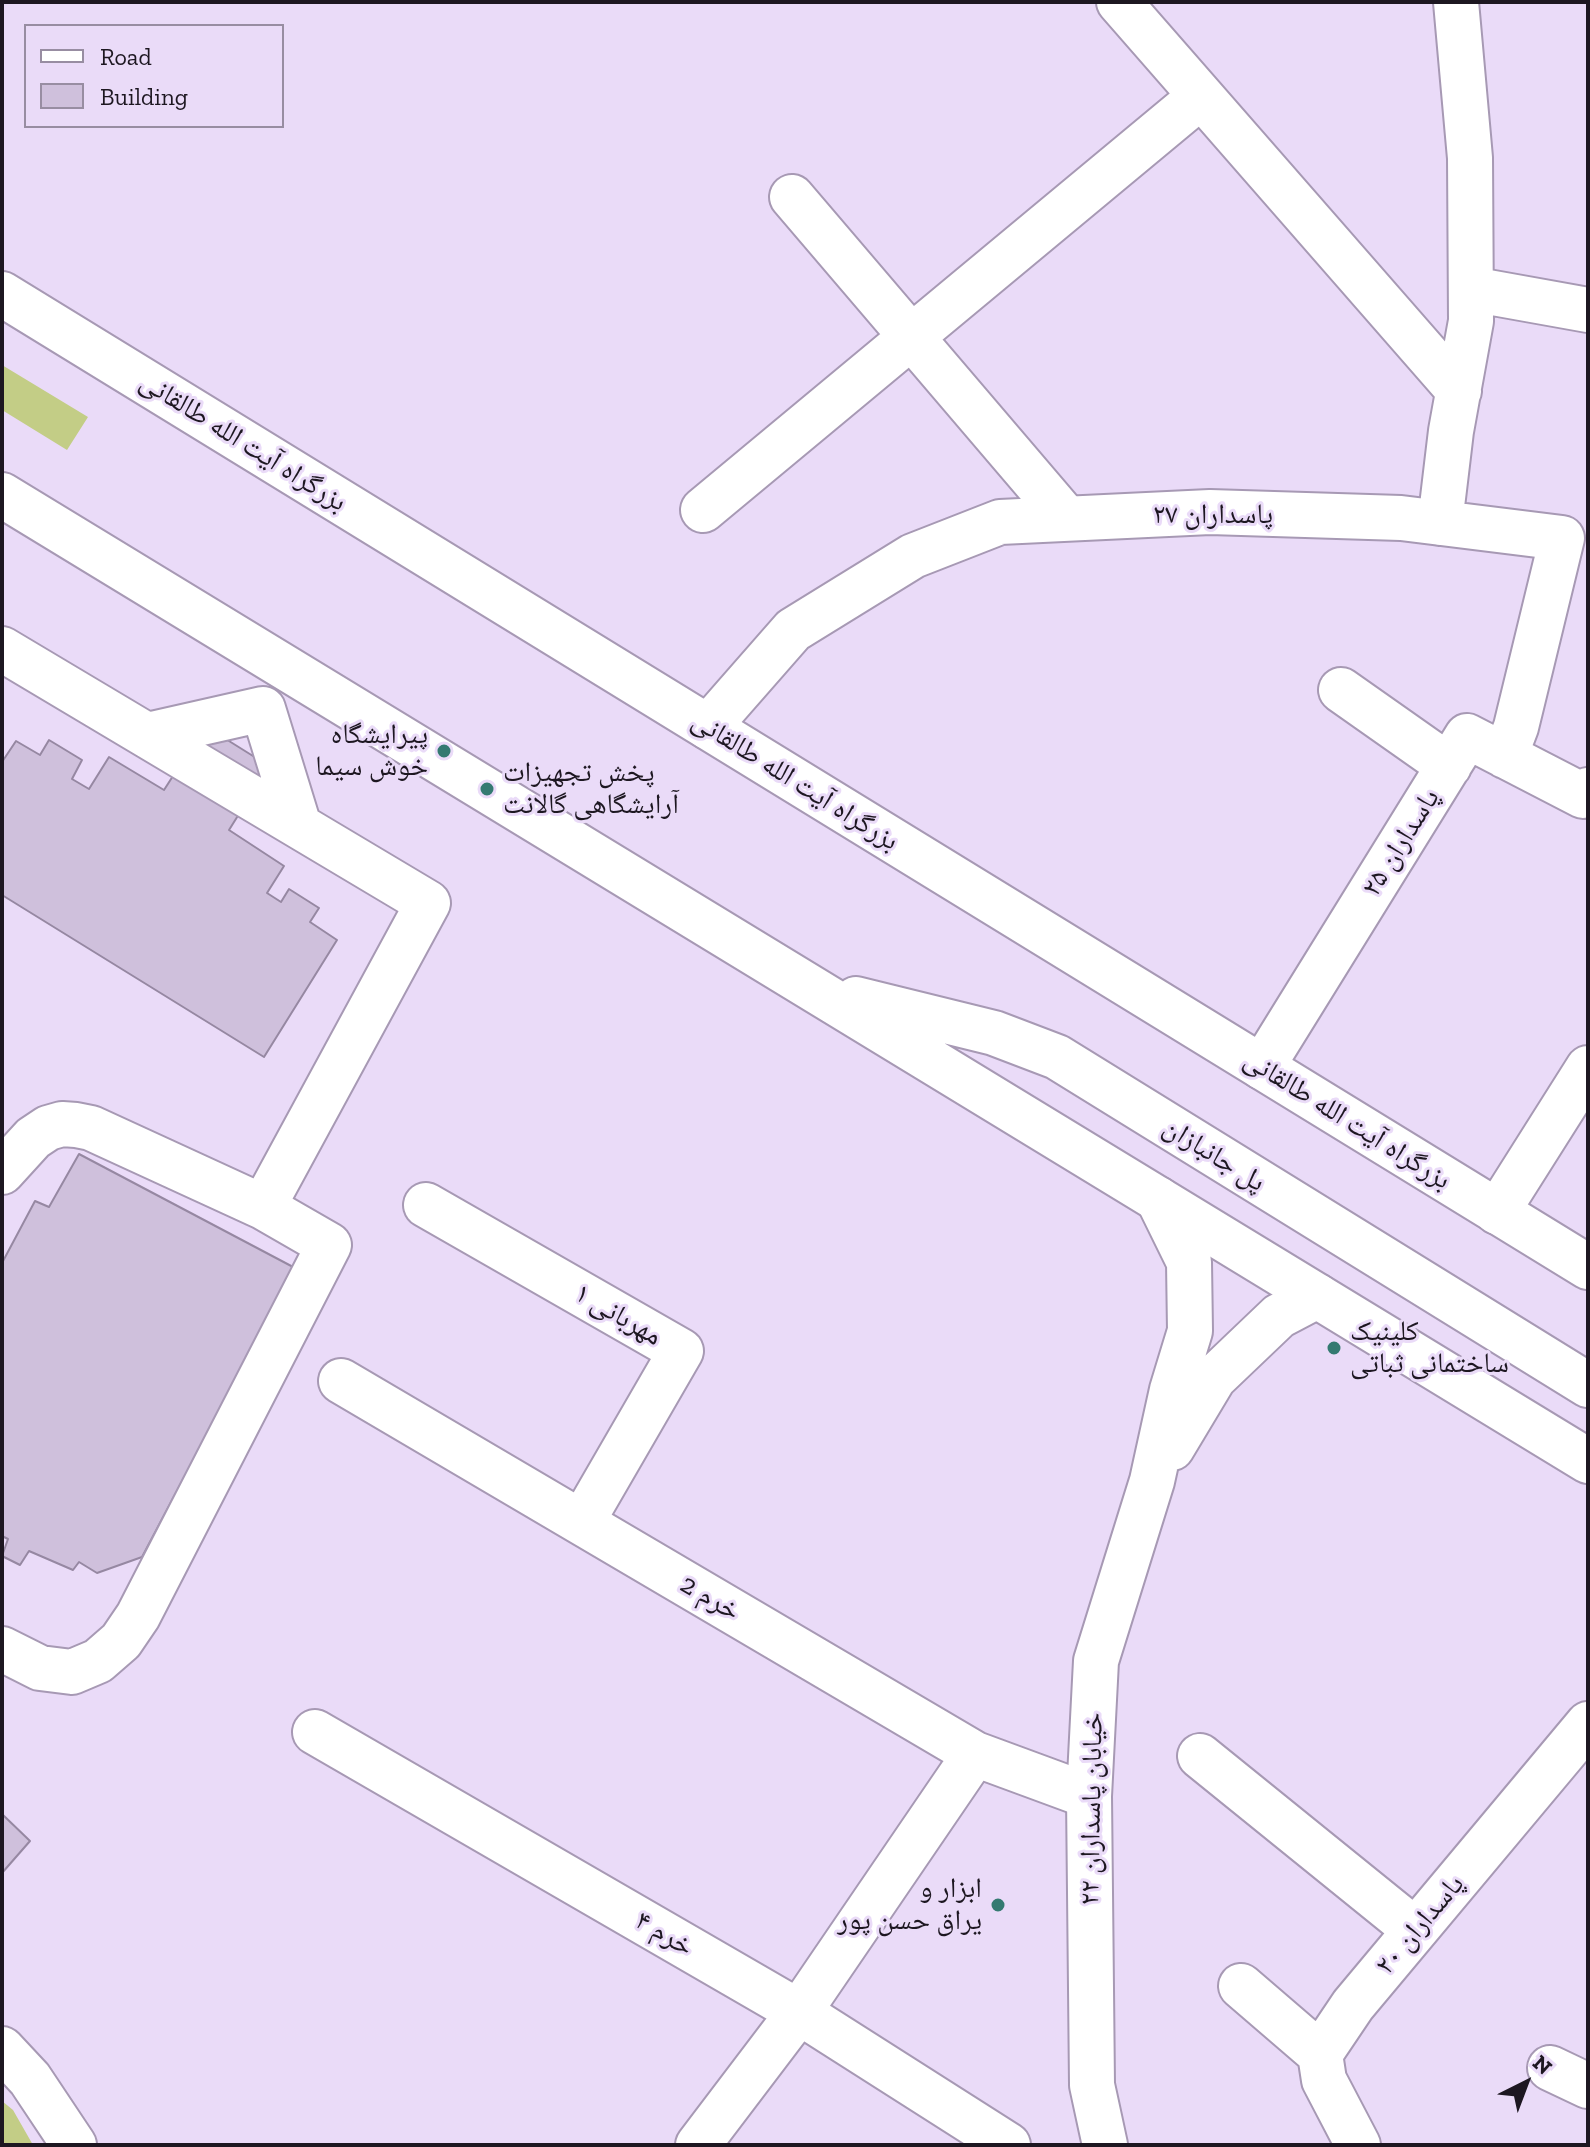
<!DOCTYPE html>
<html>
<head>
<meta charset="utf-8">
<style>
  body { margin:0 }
  #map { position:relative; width:1590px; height:2147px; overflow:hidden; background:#eadbf8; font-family:"Zilla Slab",serif }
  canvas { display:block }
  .frame { position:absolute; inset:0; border:4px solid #1d1721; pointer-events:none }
  .legend { position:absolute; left:24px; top:24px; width:260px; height:104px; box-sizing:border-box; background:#eadbf8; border:2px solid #988da2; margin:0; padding:10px 14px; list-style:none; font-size:24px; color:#1d1721 }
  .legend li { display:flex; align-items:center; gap:16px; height:40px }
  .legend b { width:40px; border:2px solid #988da2 }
  .north { position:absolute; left:1486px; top:2043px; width:80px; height:80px; -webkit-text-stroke:6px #eadbf8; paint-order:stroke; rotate:42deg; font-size:22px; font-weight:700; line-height:32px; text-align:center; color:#1d1721 }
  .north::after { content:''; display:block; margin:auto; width:28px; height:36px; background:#1d1721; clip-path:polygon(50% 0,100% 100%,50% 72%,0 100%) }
</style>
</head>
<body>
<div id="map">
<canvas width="1590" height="2147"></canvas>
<div class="frame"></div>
<ul class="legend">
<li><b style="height:10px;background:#fff"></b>Road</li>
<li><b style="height:22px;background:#cfc0dc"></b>Building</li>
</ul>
<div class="north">N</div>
</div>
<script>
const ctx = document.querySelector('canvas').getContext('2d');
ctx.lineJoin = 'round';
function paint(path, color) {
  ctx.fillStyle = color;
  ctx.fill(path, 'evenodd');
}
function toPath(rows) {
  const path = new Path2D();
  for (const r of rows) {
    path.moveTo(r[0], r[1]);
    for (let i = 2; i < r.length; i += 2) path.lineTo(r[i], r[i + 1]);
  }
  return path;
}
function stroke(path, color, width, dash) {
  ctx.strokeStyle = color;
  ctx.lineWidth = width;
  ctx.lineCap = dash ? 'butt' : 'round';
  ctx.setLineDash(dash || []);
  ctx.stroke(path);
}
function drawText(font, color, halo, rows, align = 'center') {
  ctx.font = font + ' "Zilla Slab","Noto Naskh Arabic",serif';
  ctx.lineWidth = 6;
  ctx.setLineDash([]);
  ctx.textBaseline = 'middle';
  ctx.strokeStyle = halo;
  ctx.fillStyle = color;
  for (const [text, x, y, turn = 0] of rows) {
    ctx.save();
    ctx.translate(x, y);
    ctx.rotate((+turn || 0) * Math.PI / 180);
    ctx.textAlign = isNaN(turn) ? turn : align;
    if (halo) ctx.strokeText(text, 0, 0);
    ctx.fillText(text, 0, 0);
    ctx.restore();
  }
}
const green = toPath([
  [2,365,88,417,67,450,2,410],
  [2,2101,13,2110,33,2145,2,2145]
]);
const building = toPath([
  [205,726,269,766,229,830,284,866,267,893,281,902,289,889,319,908,310,922,337,940,264,1057,2,895,2,762,16,741,40,755,49,740,82,760,72,779,89,789,109,757,164,790,205,726],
  [79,1154,295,1268,142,1557,97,1573,79,1562,73,1570,29,1551,20,1565,2,1556,8,1539,2,1536,2,1263,35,1201,49,1207,79,1154],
  [2,1814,30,1841,2,1873,2,1814]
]);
const minor = toPath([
  [1119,2,1459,391],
  [792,197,1066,518],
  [1471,289,1588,310],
  [703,510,1200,97],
  [1440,523,1451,431,1471,321,1470,158,1456,2],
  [2,649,428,903,263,1207,91,1128,76,1125,62,1124,48,1128,33,1138,2,1172],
  [1341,690,1449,766],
  [708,727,793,630,913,556,1000,522,1210,512,1401,518,1562,538,1516,727,1505,756],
  [148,735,263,709,299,826],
  [1262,1067,1467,736,1583,796,1588,790],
  [426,1205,681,1351,582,1522],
  [1497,1212,1588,1068],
  [341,1381,975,1754,1089,1796],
  [2,1649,40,1668,72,1672,98,1661,121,1641,138,1616,329,1245,263,1207],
  [315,1732,799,2012,1008,2145],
  [1200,1756,1415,1930],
  [1241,1986,1320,2054],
  [1550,2068,1588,2086],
  [698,2145,799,2012,975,1754],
  [1358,2145,1324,2080,1320,2054,1353,2005,1588,1724]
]);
const major = toPath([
  [1172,1448,1214,1378,1279,1316,1317,1296],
  [2,2049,30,2079,74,2145],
  [1105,2145,1092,2085,1089,1796,1096,1661,1152,1481,1172,1390,1190,1331,1189,1262,1158,1199]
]);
const highway = toPath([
  [2,294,1588,1267],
  [2,495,1588,1461],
  [856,999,994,1033,1057,1057,1588,1385]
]);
const markers = [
  [444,751,8,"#347a71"],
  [487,789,8,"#347a71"],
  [1334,1348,8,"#347a71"],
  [998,1905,8,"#347a71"]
];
const streetNames = [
  ["بزرگراه آیت الله طالقانی",243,442,32],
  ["پاسداران ۲۷",1213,515],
  ["بزرگراه آیت الله طالقانی",795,781,32],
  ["پاسداران ۲۵",1401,843,-58],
  ["بزرگراه آیت الله طالقانی",1347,1120,32],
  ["پل جانبازان",1214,1155,32],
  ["مهربانی ۱",618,1315,30],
  ["خرم 2",710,1598,30],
  ["خیابان پاسداران ۲۲",1092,1809,-89],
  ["پاسداران ۲۰",1420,1925,-50],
  ["خرم ۴",664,1934,30]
];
const poiNames = [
  ["پیرایشگاه",428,735],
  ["خوش سیما",428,767],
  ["پخش تجهیزات",503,773,"left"],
  ["آرایشگاهی گالانت",503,805,"left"],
  ["کلینیک",1350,1332,"left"],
  ["ساختمانی ثباتی",1350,1364,"left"],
  ["ابزار و",982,1889],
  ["یراق حسن پور",982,1921]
];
paint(green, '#c3cd86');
paint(building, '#cfc0dc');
stroke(building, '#9688a2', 2);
stroke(minor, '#a799b4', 48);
stroke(major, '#a799b4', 48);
stroke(highway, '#a799b4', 48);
stroke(minor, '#fff', 44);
stroke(major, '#fff', 44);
stroke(highway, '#fff', 44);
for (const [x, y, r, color] of markers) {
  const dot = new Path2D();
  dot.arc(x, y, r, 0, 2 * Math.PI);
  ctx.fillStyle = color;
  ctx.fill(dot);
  stroke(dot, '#eadbf8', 3);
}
drawText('28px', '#1d1721', '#eadbf8', streetNames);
drawText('28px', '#1d1721', '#eadbf8', poiNames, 'right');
</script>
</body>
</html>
